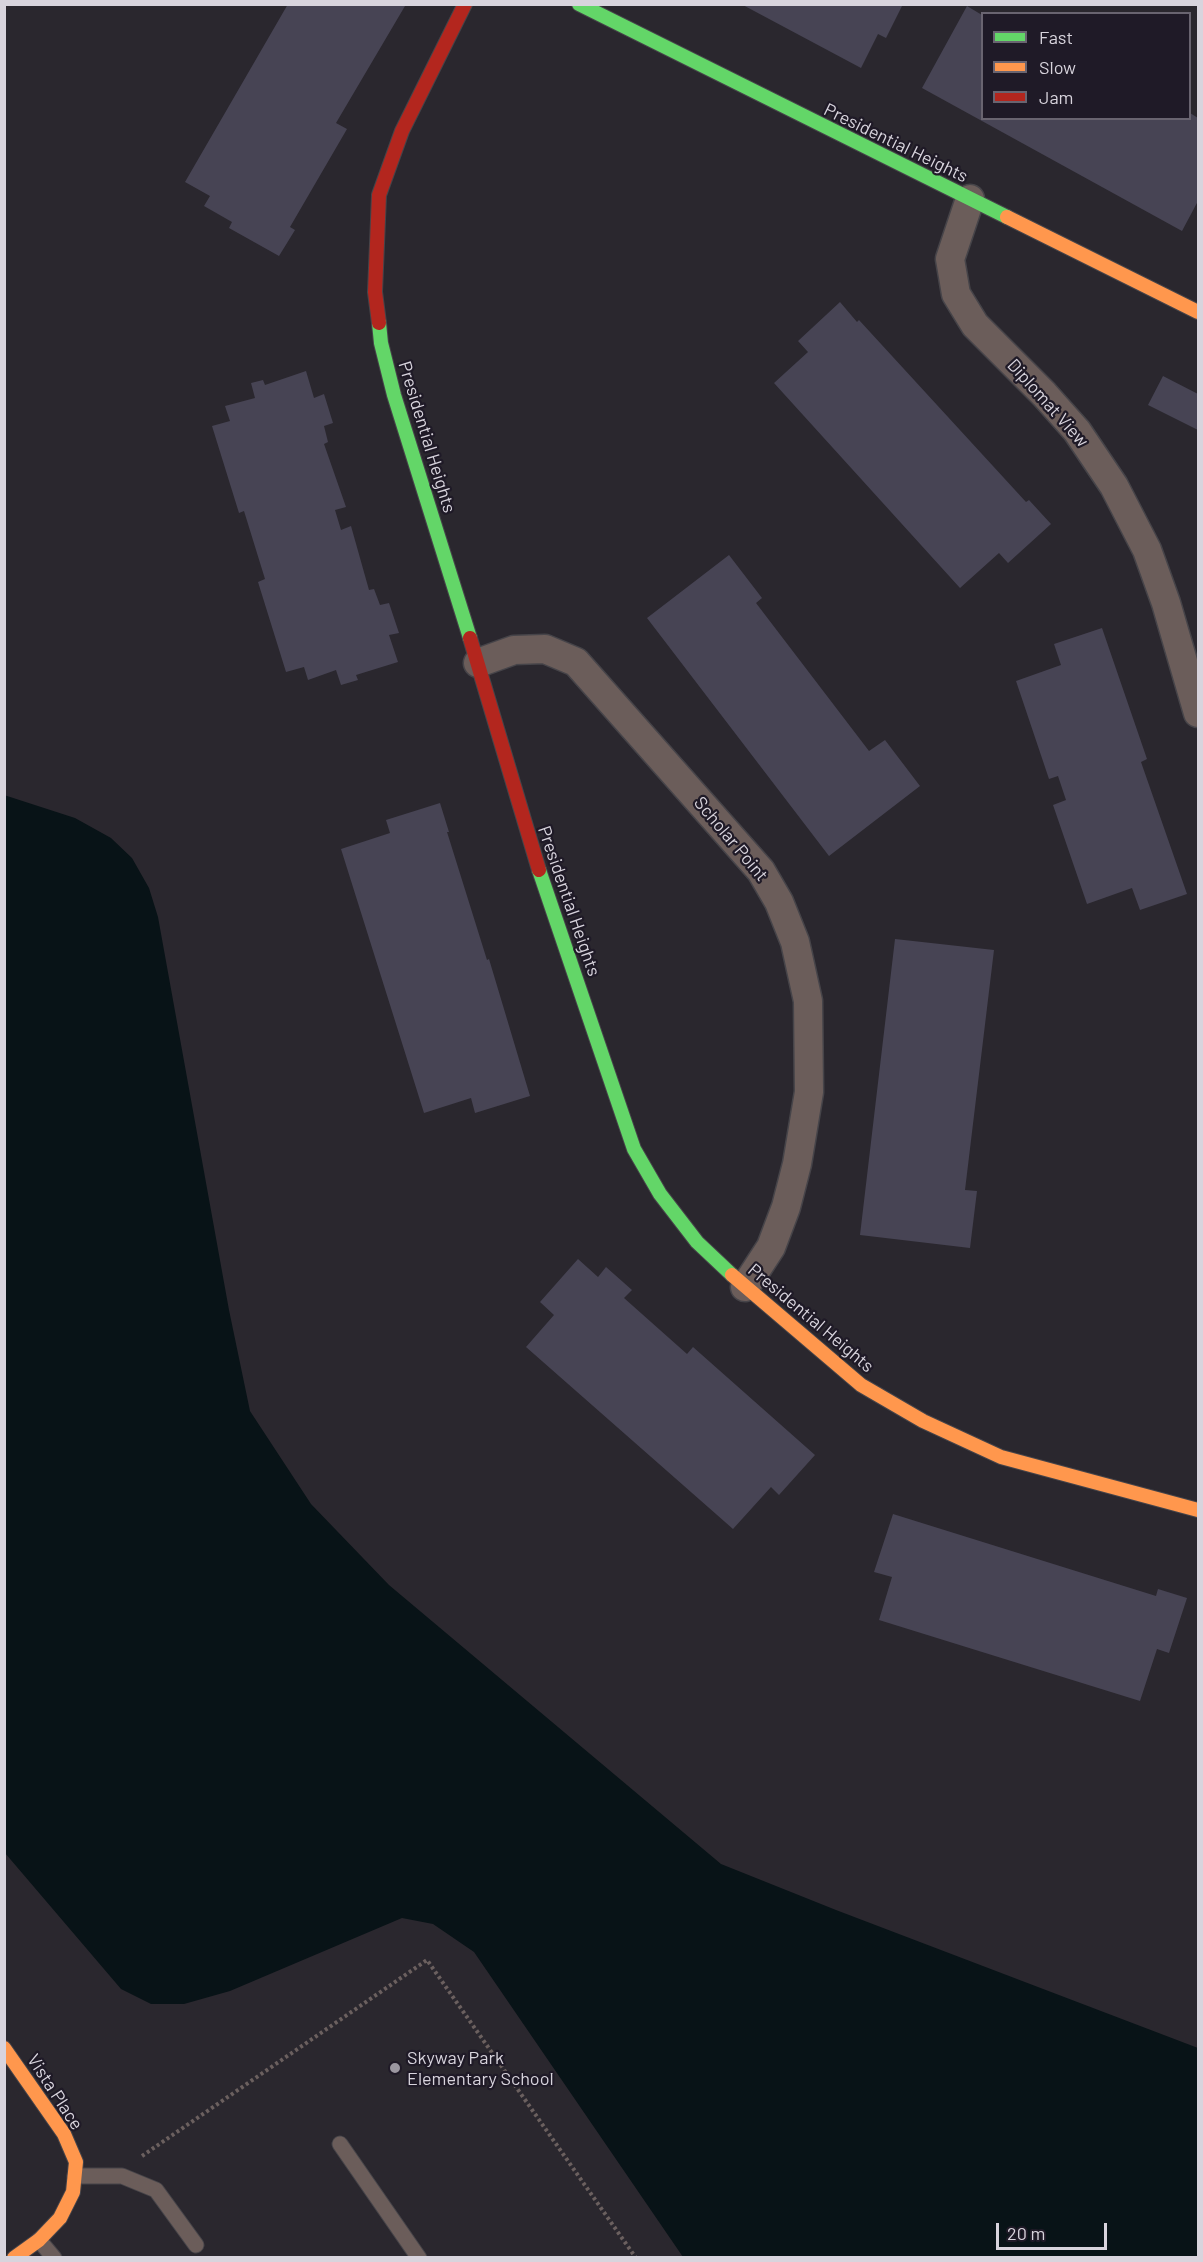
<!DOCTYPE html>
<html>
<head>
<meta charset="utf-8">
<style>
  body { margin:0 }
  #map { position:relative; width:1203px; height:2262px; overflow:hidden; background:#2a272e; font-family:Barlow,sans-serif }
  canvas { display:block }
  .frame { position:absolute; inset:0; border:6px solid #d8d4dd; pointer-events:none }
  .legend { position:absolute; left:981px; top:12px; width:210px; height:108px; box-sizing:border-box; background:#1f1a27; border:2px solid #696470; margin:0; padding:8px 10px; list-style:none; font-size:18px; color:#d8d4dd }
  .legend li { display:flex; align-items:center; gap:12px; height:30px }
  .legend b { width:30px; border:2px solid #696470 }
  .scale { position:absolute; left:996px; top:2223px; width:111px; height:27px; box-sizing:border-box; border:3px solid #d8d4dd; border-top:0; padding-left:8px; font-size:18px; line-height:21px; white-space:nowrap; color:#d8d4dd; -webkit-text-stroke:4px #1f1a27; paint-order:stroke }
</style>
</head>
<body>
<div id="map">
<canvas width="1203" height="2262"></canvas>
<div class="frame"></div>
<ul class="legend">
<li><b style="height:8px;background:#63d668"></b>Fast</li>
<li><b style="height:8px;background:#ff974d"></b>Slow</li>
<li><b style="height:8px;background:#b3261e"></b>Jam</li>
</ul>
<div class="scale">20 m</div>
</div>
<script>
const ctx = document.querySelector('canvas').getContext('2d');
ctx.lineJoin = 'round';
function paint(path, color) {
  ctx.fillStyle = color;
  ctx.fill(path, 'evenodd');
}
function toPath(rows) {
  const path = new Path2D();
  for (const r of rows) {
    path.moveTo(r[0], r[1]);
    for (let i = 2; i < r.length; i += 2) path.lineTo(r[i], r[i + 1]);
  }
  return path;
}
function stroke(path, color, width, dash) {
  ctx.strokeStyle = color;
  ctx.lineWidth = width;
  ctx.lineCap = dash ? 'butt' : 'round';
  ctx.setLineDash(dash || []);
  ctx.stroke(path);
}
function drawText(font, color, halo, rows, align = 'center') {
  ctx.font = font + ' Barlow,sans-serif';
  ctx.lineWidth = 4.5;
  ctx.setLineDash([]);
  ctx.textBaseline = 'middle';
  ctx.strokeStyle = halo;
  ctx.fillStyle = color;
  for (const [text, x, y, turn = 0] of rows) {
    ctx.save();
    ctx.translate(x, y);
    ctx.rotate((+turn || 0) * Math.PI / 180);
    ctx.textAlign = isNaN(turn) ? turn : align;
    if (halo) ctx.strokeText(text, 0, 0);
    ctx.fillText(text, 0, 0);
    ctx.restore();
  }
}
const water = toPath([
  [4,795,75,818,111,838,132,858,149,888,158,917,229,1310,250,1411,311,1504,389,1585,721,1864,836,1910,1198,2048,1198,2257,683,2257,474,1952,433,1924,402,1918,230,1991,184,2004,151,2004,121,1989,5,1853]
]);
const building = toPath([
  [288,4,405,6,336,123,347,129,290,227,295,230,279,256,229,228,232,222,204,206,210,196,185,182],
  [741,4,903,4,886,38,878,34,861,68],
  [967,6,982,15,982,118,1190,118,1190,113,1198,118,1198,201,1182,231,922,88],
  [840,302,857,322,859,320,1026,502,1029,500,1051,524,1008,563,999,553,960,588,774,383,808,352,798,341],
  [306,371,314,398,324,394,333,423,324,426,328,442,324,444,346,507,335,510,341,530,351,526,369,590,374,589,380,605,389,603,399,633,389,635,398,662,356,675,358,680,341,685,336,670,308,680,304,667,286,672,258,582,265,579,244,511,239,513,212,426,230,421,225,406,255,398,251,383,263,380,265,385],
  [1163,376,1198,394,1198,430,1148,405],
  [729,555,762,598,756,603,869,751,885,740,920,786,829,856,647,618],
  [1102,628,1147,759,1141,762,1187,894,1140,910,1132,888,1087,904,1053,805,1066,800,1058,776,1049,779,1016,681,1061,665,1054,644],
  [440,803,449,832,447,832,487,960,489,959,530,1096,475,1113,471,1098,424,1113,341,849,390,833,386,820],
  [895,939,994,950,965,1190,977,1191,970,1248,860,1235],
  [578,1259,598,1277,606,1267,632,1290,624,1298,687,1354,693,1347,815,1455,779,1495,771,1487,733,1529,526,1347,554,1315,540,1302],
  [893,1514,1156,1596,1158,1589,1187,1598,1169,1653,1157,1649,1140,1701,879,1620,892,1577,874,1572]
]);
const path = toPath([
  [142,2156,427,1960,636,2258]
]);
const lane = toPath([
  [340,2144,419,2258],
  [75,2176,122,2176,156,2190,196,2245],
  [39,2240,54,2258]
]);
const street = toPath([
  [970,199,950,259,956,294,975,325,1044,394,1077,431,1114,486,1147,550,1166,603,1198,713],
  [478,663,514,650,545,649,576,662,761,871,779,902,795,942,808,1001,809,1092,797,1164,786,1207,771,1247,745,1287]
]);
const fast = toPath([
  [579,4,1007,217],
  [379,323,381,343,394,395,470,638],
  [539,870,634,1149,660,1194,697,1242,732,1275]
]);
const slow = toPath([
  [1007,217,1198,312],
  [732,1275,861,1385,923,1421,1001,1457,1198,1510],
  [4,2048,64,2134,76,2162,73,2192,60,2218,39,2240,14,2258]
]);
const jam = toPath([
  [379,323,375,292,379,195,402,131,465,4],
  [470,638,539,870]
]);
const markers = [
  [395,2068,6,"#9b97a0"]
];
const streetNames = [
  ["Presidential Heights",896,143,26],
  ["Diplomat View",1048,403,48],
  ["Presidential Heights",427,437,73],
  ["Scholar Point",731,839,50],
  ["Presidential Heights",569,901,71],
  ["Presidential Heights",811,1318,40],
  ["Vista Place",55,2092,57]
];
const poiNames = [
  ["Skyway Park",407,2058],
  ["Elementary School",407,2079]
];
paint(water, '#081317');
paint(building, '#474454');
stroke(lane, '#464449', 17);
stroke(street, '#464449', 31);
stroke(fast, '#464449', 16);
stroke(slow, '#464449', 16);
stroke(jam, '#464449', 16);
stroke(path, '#6b605f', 4, [3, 3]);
stroke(lane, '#6b5d5a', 15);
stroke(street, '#6b5d5a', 28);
stroke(fast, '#63d668', 14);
stroke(slow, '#ff974d', 14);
stroke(jam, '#b3261e', 14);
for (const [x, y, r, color] of markers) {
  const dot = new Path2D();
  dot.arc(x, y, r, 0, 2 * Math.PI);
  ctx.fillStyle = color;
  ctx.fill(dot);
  stroke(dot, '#1f1a27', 2);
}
drawText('18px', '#d8d4dd', '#1f1a27', streetNames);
drawText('18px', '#d8d4dd', '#1f1a27', poiNames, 'left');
</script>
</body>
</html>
